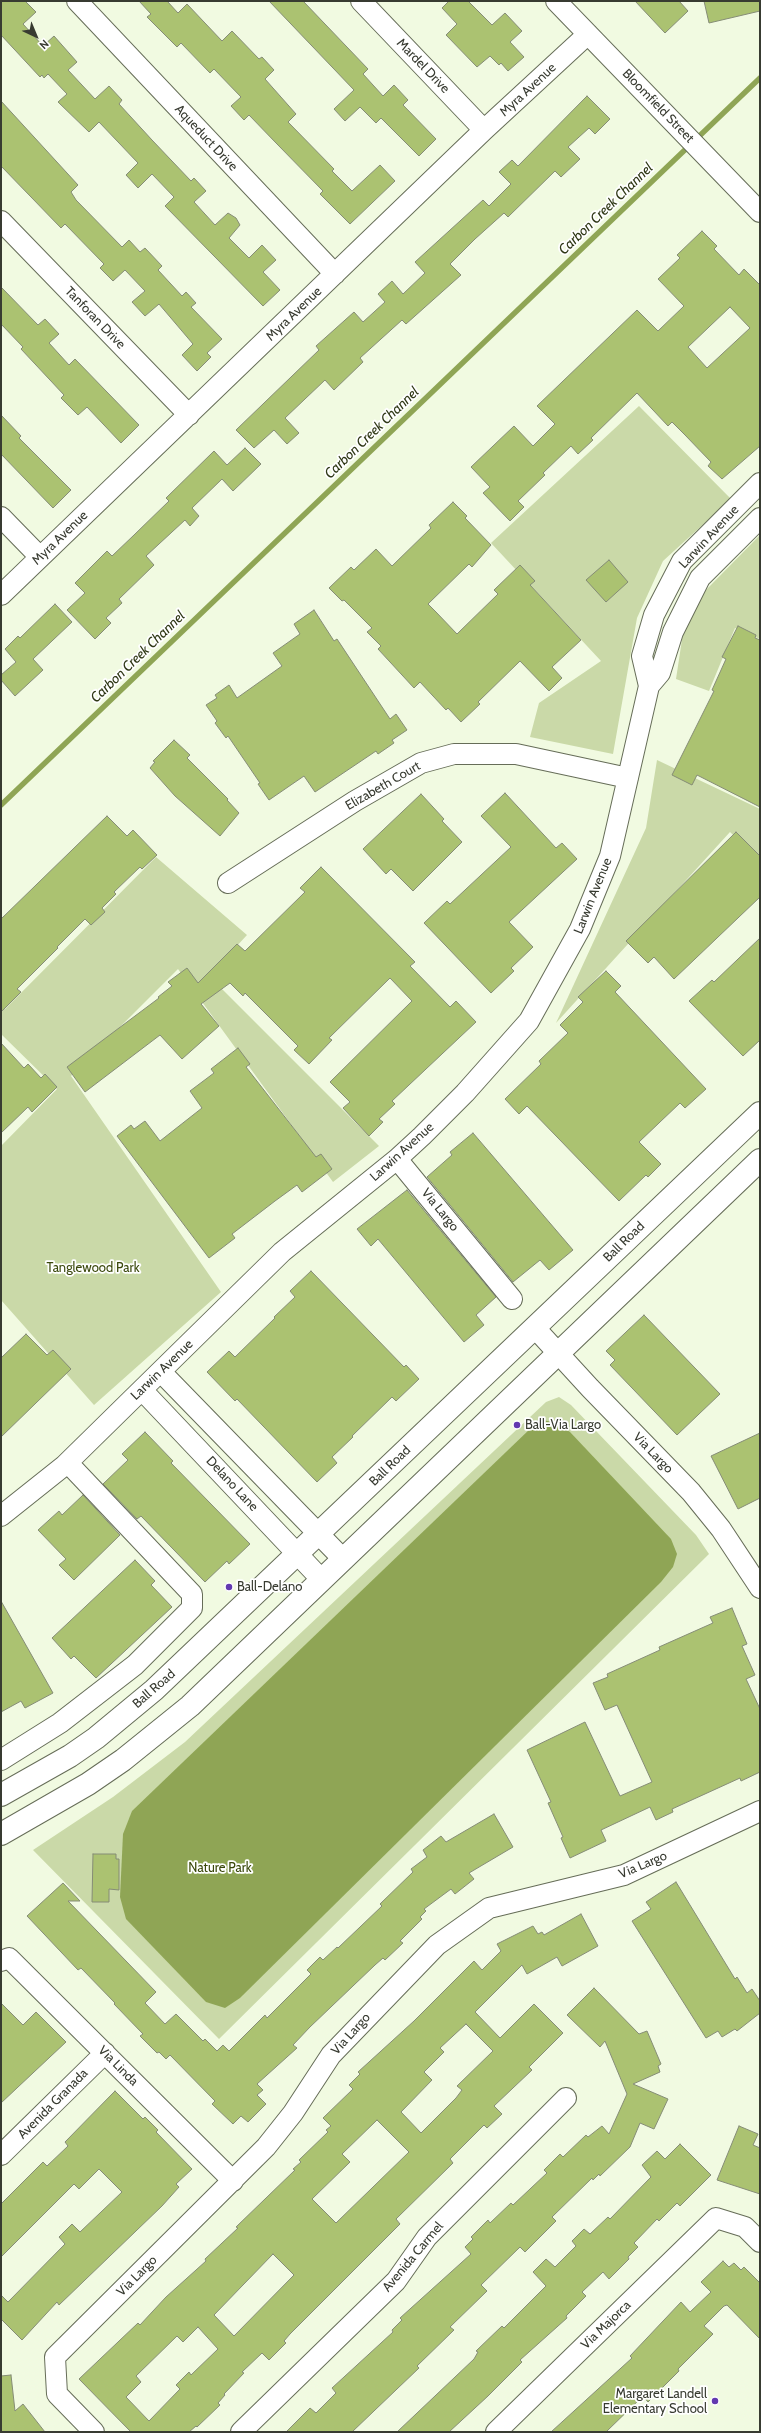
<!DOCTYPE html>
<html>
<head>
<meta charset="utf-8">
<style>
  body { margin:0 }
  #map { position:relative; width:761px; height:2433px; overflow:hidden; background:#f1fae1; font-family:Cabin,sans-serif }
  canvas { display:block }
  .frame { position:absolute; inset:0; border:2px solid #383b31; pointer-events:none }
  .north { position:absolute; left:16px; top:16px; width:40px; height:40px; -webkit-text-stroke:3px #fff; paint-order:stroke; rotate:136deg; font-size:11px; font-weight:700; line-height:16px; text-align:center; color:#383b31 }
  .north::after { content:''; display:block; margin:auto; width:14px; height:18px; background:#383b31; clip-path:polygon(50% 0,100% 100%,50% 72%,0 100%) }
</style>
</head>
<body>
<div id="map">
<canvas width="761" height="2433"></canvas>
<div class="frame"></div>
<div class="north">N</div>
</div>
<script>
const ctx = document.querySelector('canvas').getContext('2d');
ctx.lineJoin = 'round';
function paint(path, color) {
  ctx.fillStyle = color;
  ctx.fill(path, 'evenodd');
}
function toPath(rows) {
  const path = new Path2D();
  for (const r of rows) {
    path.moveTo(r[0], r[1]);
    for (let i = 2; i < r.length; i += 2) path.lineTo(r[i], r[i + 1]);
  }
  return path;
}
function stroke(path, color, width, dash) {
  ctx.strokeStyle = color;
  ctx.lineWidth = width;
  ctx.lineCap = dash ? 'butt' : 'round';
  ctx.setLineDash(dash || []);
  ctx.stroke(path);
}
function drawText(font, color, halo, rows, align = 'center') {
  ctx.font = font + ' Cabin,sans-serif';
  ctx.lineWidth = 3.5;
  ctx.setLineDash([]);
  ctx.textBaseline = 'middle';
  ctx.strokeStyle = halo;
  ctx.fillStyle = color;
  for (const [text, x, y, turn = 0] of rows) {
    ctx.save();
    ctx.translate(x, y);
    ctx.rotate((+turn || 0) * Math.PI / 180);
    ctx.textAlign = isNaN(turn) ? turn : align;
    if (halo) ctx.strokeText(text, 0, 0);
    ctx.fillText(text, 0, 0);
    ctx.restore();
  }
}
const green = toPath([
  [639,406,731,499,663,561,637,618,613,754,530,737,539,703,601,661,491,543],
  [760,535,760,639,735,628,709,691,676,679,683,633,705,591],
  [657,760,760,809,760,861,730,832,556,1023,646,828],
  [156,857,247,935,209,976,379,1146,333,1182,178,969,71,1076,221,1292,94,1405,1,1300,1,1146,57,1089,1,1034,1,1005,5,1009],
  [559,1397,571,1405,696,1535,709,1554,219,2039,33,1850,113,1797,185,1742,546,1402]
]);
const water = toPath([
  [543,1420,556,1423,570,1432,671,1539,677,1554,673,1567,661,1582,240,1998,225,2008,206,2002,126,1919,120,1897,123,1834,132,1811,531,1428]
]);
const stream = toPath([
  [1,805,760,78]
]);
const building = toPath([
  [1,1,25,1,36,12,23,24,43,46,54,36,77,62,68,70,95,99,109,86,122,100,119,104,152,140,191,181,194,178,206,191,194,202,215,225,228,213,236,218,240,225,229,238,249,258,262,245,276,260,263,272,280,290,263,306,165,206,174,197,152,174,138,188,126,175,138,163,99,122,89,132,58,102,67,94,48,74,44,78,42,75,40,77,1,35,1,1],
  [139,1,167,1,178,13,187,4,222,41,232,31,259,59,262,57,274,70,265,79,296,114,288,122,334,169,332,171,352,191,380,165,395,181,350,224,320,194,323,191,277,144,249,115,244,120,231,106,241,97,214,69,210,73,181,43,177,47,147,17,151,14,139,1],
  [269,1,303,1,368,69,363,74,383,96,394,85,408,100,403,105,436,139,419,156,381,118,376,123,360,107,345,121,334,109,354,90,269,1],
  [449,1,468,1,492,25,505,13,522,31,510,42,524,57,508,71,501,63,499,65,490,56,477,67,446,35,457,24,442,8,449,1],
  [635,1,679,1,688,11,665,33,635,1],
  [704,1,760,1,760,11,709,23,704,1],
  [587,96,610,119,595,134,589,128,568,147,580,159,561,177,555,171,508,217,504,213,475,239,450,264,461,275,406,324,402,320,360,358,363,362,334,390,325,380,285,418,299,433,287,444,274,430,254,448,236,430,319,350,316,346,354,312,363,322,385,302,378,294,392,281,403,294,425,273,415,262,483,200,489,206,511,184,499,172,512,160,518,166,587,96],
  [1,101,78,185,71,192,76,200,122,247,129,240,140,252,145,248,162,266,158,270,182,296,186,292,196,303,191,307,222,339,207,353,211,357,197,371,182,355,193,344,159,304,145,316,132,302,145,291,125,270,113,281,100,268,104,264,65,224,61,228,1,166,1,101],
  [702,231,717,246,714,249,739,275,744,269,760,285,760,446,722,479,708,466,711,462,685,435,672,422,668,426,637,393,591,438,593,440,578,454,571,446,543,473,545,475,518,501,524,507,510,521,483,493,490,487,471,467,514,426,533,446,555,424,537,406,637,310,658,331,684,306,658,279,680,258,677,255,702,231],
  [730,307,750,328,707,368,688,347,730,307],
  [1,287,38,325,45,319,59,334,49,343,69,365,75,359,139,425,121,443,87,407,78,415,61,398,64,395,21,349,23,347,1,324,1,287],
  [1,415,21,436,19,438,71,490,53,508,1,454,1,415],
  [245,448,261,464,233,491,222,479,192,508,199,516,190,526,185,520,146,556,154,565,119,599,122,603,106,618,111,623,95,639,67,610,85,593,75,583,107,551,112,556,134,535,169,501,166,498,214,451,227,465,245,448],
  [453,502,467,516,465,518,491,545,472,567,469,564,428,604,436,612,457,634,498,594,494,590,520,565,535,581,530,585,581,640,552,667,562,678,549,691,520,661,478,702,480,704,461,722,448,708,446,710,420,682,414,688,378,649,381,646,367,632,372,628,344,600,342,601,329,588,351,567,354,570,376,549,392,566,431,528,429,525,453,502],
  [609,560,628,582,606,602,586,580,609,560],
  [55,604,72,622,33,659,43,670,15,696,1,680,1,675,16,662,5,649,18,636,20,638,55,604],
  [314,610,334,641,337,639,390,719,396,714,407,730,392,740,394,743,378,754,376,751,315,792,304,776,269,800,258,784,260,783,228,736,226,738,215,723,217,721,206,705,217,698,215,695,229,685,237,698,282,666,273,653,300,634,294,624,314,610],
  [738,626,756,635,755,638,760,640,760,807,697,775,692,785,672,775,714,691,712,690,726,659,722,657,738,626],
  [174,740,190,755,187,758,228,799,227,800,239,813,220,836,175,796,150,768,155,762,153,761,174,740],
  [505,793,556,848,562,843,577,859,509,922,533,947,511,968,514,971,491,993,424,923,447,901,450,904,511,847,481,816,505,793],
  [421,794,444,819,442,821,462,842,413,891,391,869,386,874,363,849,421,794],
  [107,816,127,836,133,830,157,855,142,869,140,867,114,892,116,894,102,908,105,912,91,925,85,919,57,947,58,948,17,989,21,992,1,1012,1,919,107,816],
  [736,832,760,856,760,897,674,979,654,957,648,963,626,941,736,832],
  [321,867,415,962,410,966,450,1007,456,1001,476,1022,392,1101,395,1104,379,1119,383,1122,369,1136,343,1108,350,1102,330,1082,412,1001,390,978,329,1038,332,1040,309,1064,294,1050,298,1046,245,993,243,996,230,983,201,1004,219,1026,182,1059,160,1035,85,1092,67,1067,159,998,158,997,172,986,168,982,187,968,198,983,237,944,245,951,305,892,300,888,321,867],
  [760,938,760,1040,743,1056,689,1001,712,980,714,982,760,938],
  [606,971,621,986,615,992,706,1089,685,1108,680,1103,639,1142,661,1164,648,1177,646,1175,619,1201,527,1106,519,1114,505,1099,541,1064,539,1061,568,1033,560,1025,583,1002,578,997,606,971],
  [1,1043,24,1068,28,1064,41,1078,45,1074,57,1087,32,1112,28,1107,1,1133,1,1043],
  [238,1048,250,1064,246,1067,316,1157,321,1154,332,1169,302,1192,297,1185,275,1201,232,1234,235,1238,209,1258,117,1136,131,1125,134,1129,145,1121,160,1141,202,1108,190,1091,214,1073,211,1069,238,1048],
  [473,1133,573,1250,549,1270,540,1260,513,1282,427,1177,452,1155,450,1152,473,1133],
  [407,1190,496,1297,476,1315,484,1325,464,1342,378,1239,371,1246,357,1229,407,1190],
  [311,1271,404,1367,406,1365,419,1379,396,1401,392,1397,352,1436,353,1437,332,1457,337,1463,317,1482,237,1399,235,1401,207,1372,229,1351,235,1357,275,1318,274,1317,295,1297,290,1291,311,1271],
  [644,1315,720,1394,677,1435,610,1365,615,1360,606,1351,644,1315],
  [26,1334,47,1355,53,1350,71,1369,1,1437,1,1358,26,1334],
  [145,1432,173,1461,171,1463,250,1544,229,1564,227,1561,205,1582,141,1516,137,1519,103,1484,128,1460,122,1454,145,1432],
  [760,1433,760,1498,738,1509,711,1456,760,1433],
  [83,1495,120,1535,74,1580,59,1565,66,1559,38,1530,59,1511,62,1515,83,1495],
  [135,1560,155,1581,151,1585,172,1607,96,1678,74,1656,71,1659,52,1638,135,1560],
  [1,1601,53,1693,25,1708,21,1701,1,1712,1,1601],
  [732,1608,747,1644,742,1646,755,1675,746,1679,760,1709,760,1772,741,1781,740,1778,672,1809,673,1812,656,1820,650,1807,601,1830,606,1841,570,1858,561,1838,563,1837,548,1803,551,1802,527,1750,585,1722,620,1796,652,1782,617,1705,605,1710,593,1683,608,1677,607,1674,660,1650,659,1647,713,1623,710,1617,732,1608],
  [494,1814,513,1847,469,1873,474,1879,455,1894,451,1889,424,1909,426,1911,420,1917,422,1919,400,1941,403,1943,385,1960,383,1958,375,1965,310,2027,293,2045,297,2048,257,2084,263,2090,257,2095,266,2104,248,2122,241,2116,233,2124,212,2104,215,2101,170,2055,166,2059,159,2052,157,2053,140,2036,143,2034,114,2004,115,2003,81,1968,78,1970,27,1916,63,1883,80,1901,68,1901,156,1992,145,2003,165,2024,176,2014,203,2041,205,2039,217,2051,223,2045,229,2051,265,2015,267,2018,311,1974,307,1970,320,1957,323,1960,337,1947,338,1948,382,1906,380,1904,413,1872,411,1869,427,1857,423,1850,441,1836,446,1842,494,1814],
  [93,1854,116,1854,116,1859,119,1859,119,1890,109,1889,109,1902,92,1902,93,1854],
  [676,1882,735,1979,737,1977,747,1993,752,1989,760,2001,760,2013,737,2031,735,2029,722,2037,718,2031,706,2038,632,1921,651,1909,646,1902,676,1882],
  [581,1914,598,1946,562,1966,557,1957,527,1974,522,1965,475,2012,500,2038,534,2004,563,2033,529,2067,532,2070,494,2106,502,2114,487,2128,484,2125,450,2159,453,2163,396,2219,400,2224,290,2334,284,2341,286,2343,269,2360,262,2353,242,2372,244,2373,224,2394,225,2395,218,2403,220,2405,197,2427,196,2426,189,2432,131,2432,79,2379,138,2323,140,2325,166,2297,206,2261,205,2259,238,2228,236,2227,295,2170,293,2169,301,2162,299,2160,328,2132,326,2130,331,2126,323,2118,353,2089,349,2085,360,2074,358,2072,414,2021,474,1961,482,1970,501,1951,497,1944,533,1926,538,1934,542,1932,544,1935,581,1914],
  [466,2024,493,2051,457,2086,462,2090,456,2098,421,2133,401,2112,432,2080,424,2072,444,2052,440,2048,466,2024],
  [377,2120,409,2152,336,2223,312,2199,350,2162,342,2154,377,2120],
  [273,2254,294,2275,234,2336,214,2315,273,2254],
  [198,2327,218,2349,191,2375,189,2372,176,2385,180,2389,149,2421,126,2397,141,2382,136,2376,177,2336,183,2342,198,2327],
  [594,1988,639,2034,647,2031,661,2064,658,2066,660,2072,633,2084,668,2099,654,2129,640,2123,630,2147,600,2176,599,2174,593,2180,592,2178,552,2217,556,2221,525,2252,520,2247,481,2285,487,2291,450,2327,454,2330,417,2366,419,2368,352,2432,286,2432,310,2408,316,2413,336,2393,332,2388,393,2332,392,2330,402,2320,400,2318,471,2254,465,2247,473,2239,471,2237,488,2220,490,2223,511,2203,513,2205,547,2173,544,2170,560,2154,563,2157,586,2135,588,2137,602,2126,609,2134,627,2094,605,2041,600,2047,567,2015,594,1988],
  [1,2003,23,2025,36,2012,66,2042,1,2103,1,2003],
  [115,2091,143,2119,145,2117,158,2130,156,2132,192,2169,176,2184,179,2187,162,2206,59,2305,57,2302,22,2340,1,2319,1,2295,8,2302,65,2244,59,2237,72,2224,80,2232,122,2192,99,2169,79,2189,74,2184,1,2257,1,2204,43,2162,47,2166,68,2146,65,2142,115,2091],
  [739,2126,758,2134,753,2145,760,2148,760,2194,717,2180,739,2126],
  [680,2144,711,2175,680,2206,677,2203,659,2221,657,2219,634,2243,638,2247,628,2257,629,2259,609,2279,603,2272,582,2292,586,2296,566,2316,567,2318,520,2360,522,2362,488,2396,449,2432,397,2432,474,2359,478,2352,476,2351,502,2326,504,2328,546,2286,533,2272,546,2259,555,2267,576,2246,572,2241,584,2229,590,2234,608,2217,610,2219,651,2177,642,2165,657,2151,665,2159,680,2144],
  [723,2261,729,2267,734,2263,741,2270,744,2267,760,2283,760,2339,727,2305,724,2306,704,2326,713,2334,678,2369,679,2371,648,2402,643,2396,606,2432,551,2432,632,2358,630,2356,681,2302,690,2312,711,2292,701,2282,723,2261],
  [11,2375,15,2411,23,2404,45,2432,1,2432,1,2376,11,2375]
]);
const minor = toPath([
  [77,1,335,274],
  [361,1,484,130],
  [556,1,760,212],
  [1,221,189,415],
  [1,517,40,557],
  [1,595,484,130,588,34],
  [649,686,660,673,673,632,700,578,760,518],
  [228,883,355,801,421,763,454,754,516,754,628,778],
  [397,1159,512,1299],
  [535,1328,590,1388,691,1492,721,1529,760,1588],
  [161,1372,342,1558],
  [142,1390,321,1579],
  [1,1516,65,1465,282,1252,397,1159,422,1136,465,1093,529,1021,580,929,610,856,649,686,642,656,654,615,682,561,760,483],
  [1,1760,60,1723,135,1665,192,1608,192,1594,68,1463],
  [1,1961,9,1958,233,2181],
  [1,2155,105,2053],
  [94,2432,57,2394,55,2357,266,2147,293,2113,331,2055,437,1945,489,1908,624,1875,760,1811],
  [241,2432,396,2281,427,2237,566,2098],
  [496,2432,716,2218,745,2227,760,2242]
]);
const major = toPath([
  [1,1795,70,1756,96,1738,154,1690,760,1113],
  [1,1834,88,1784,123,1760,190,1706,760,1160]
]);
const markers = [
  [517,1425,4,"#6238b0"],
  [229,1587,4,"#6238b0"],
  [715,2401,4,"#6238b0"]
];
const streetNames = [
  ["Mardel Drive",423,66,46],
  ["Myra Avenue",528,90,-43],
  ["Bloomfield Street",658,106,46],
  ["Aqueduct Drive",206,138,47],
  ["Myra Avenue",294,314,-44],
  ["Tanforan Drive",95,318,46],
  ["Larwin Avenue",709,537,-47],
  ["Myra Avenue",60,538,-44],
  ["Elizabeth Court",383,786,-30],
  ["Larwin Avenue",593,896,-68],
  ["Larwin Avenue",402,1152,-42],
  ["Via Largo",440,1210,51],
  ["Ball Road",624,1242,-44],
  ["Larwin Avenue",162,1370,-44],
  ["Via Largo",653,1453,46],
  ["Ball Road",390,1466,-44],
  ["Delano Lane",232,1484,47],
  ["Ball Road",154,1689,-41],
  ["Via Largo",643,1865,-23],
  ["Via Largo",351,2034,-48],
  ["Via Linda",118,2066,45],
  ["Avenida Granada",53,2104,-45],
  ["Avenida Carmel",413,2257,-50],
  ["Via Largo",137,2276,-45],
  ["Via Majorca",606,2325,-44]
];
const parkNames = [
  ["Tanglewood Park",93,1268],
  ["Nature Park",220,1868]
];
const poiNames = [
  ["Ball-Via Largo",525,1425],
  ["Ball-Delano",237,1587],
  ["Margaret Landell",707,2394,"right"],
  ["Elementary School",707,2409,"right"]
];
const waterNames = [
  ["Carbon Creek Channel",606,209,-44],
  ["Carbon Creek Channel",372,433,-44],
  ["Carbon Creek Channel",138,657,-44]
];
paint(green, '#cad9a8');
paint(water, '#8fa555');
stroke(stream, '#8fa555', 5.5);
paint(building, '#abc271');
stroke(building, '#858c76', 1);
stroke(minor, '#666d58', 22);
stroke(major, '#666d58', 24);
stroke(minor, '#fff', 20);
stroke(major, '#fff', 22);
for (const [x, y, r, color] of markers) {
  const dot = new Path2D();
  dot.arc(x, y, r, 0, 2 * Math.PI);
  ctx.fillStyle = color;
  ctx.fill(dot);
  stroke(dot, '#fff', 1.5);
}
drawText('13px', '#383b31', '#fff', streetNames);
drawText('13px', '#3a480b', '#fff', parkNames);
drawText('13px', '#383b31', '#fff', poiNames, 'left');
drawText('italic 14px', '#2f3816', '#fff', waterNames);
</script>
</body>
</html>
